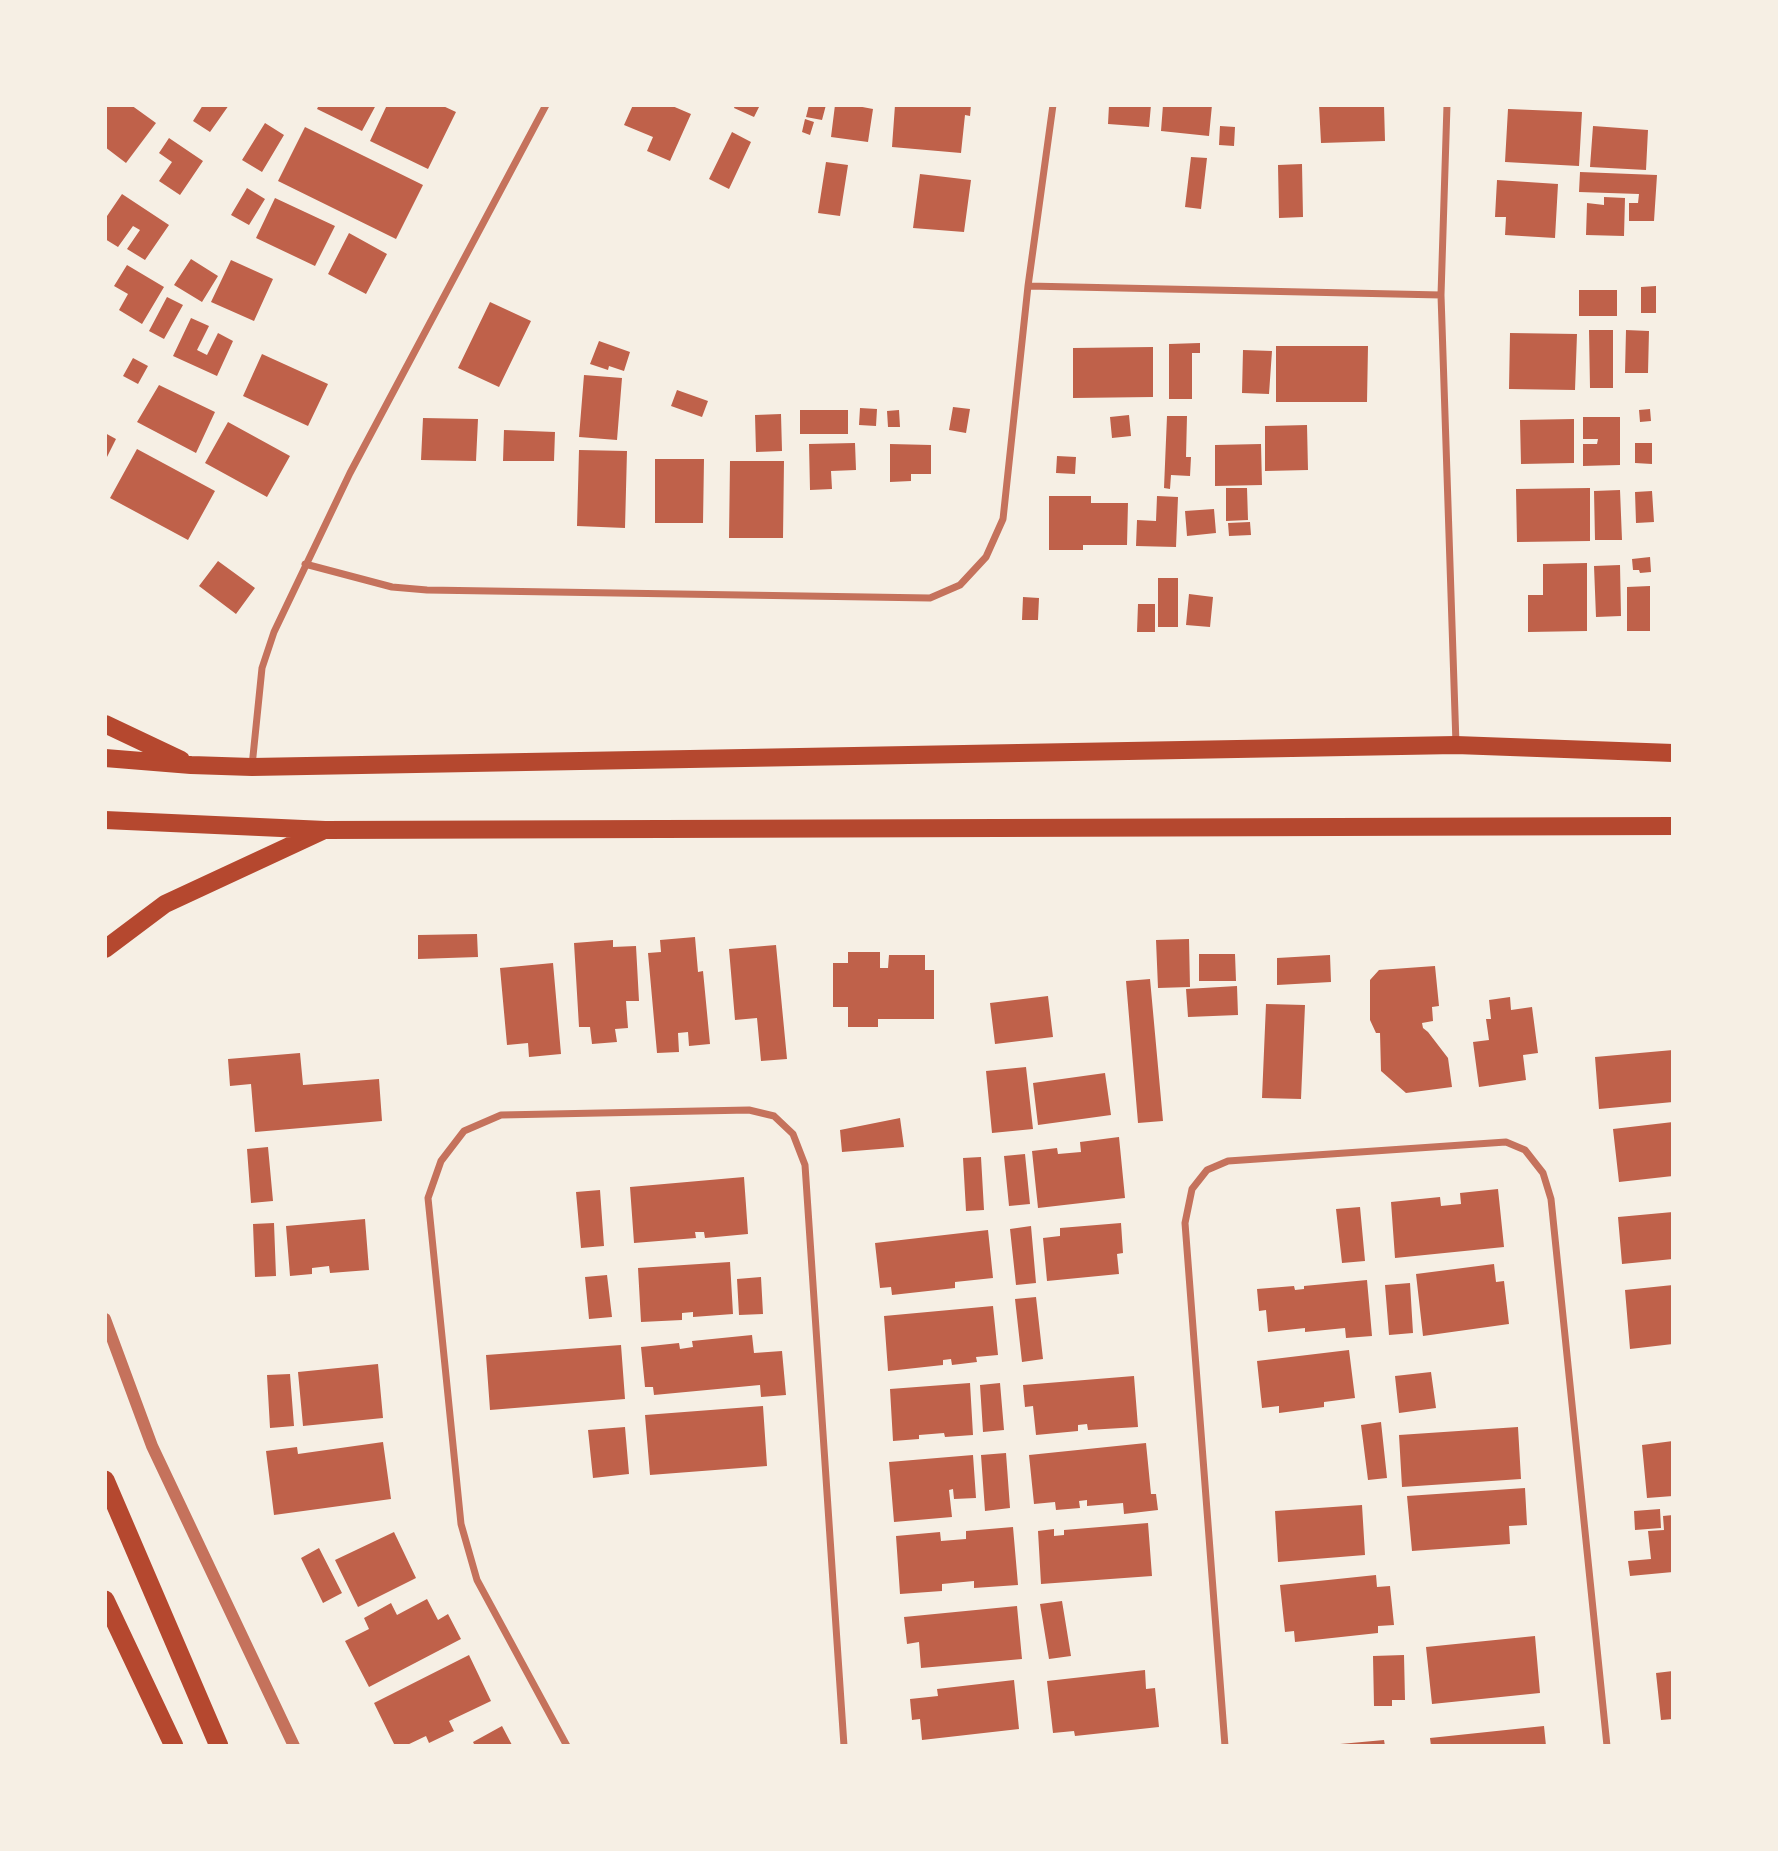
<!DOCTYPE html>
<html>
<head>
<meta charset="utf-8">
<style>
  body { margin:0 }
  #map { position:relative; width:1778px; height:1851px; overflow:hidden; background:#f6efe4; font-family:"Exo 2",sans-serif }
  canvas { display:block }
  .frame { position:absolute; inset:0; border:107px solid #f6efe4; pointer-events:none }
</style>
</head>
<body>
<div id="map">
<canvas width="1778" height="1851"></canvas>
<div class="frame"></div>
</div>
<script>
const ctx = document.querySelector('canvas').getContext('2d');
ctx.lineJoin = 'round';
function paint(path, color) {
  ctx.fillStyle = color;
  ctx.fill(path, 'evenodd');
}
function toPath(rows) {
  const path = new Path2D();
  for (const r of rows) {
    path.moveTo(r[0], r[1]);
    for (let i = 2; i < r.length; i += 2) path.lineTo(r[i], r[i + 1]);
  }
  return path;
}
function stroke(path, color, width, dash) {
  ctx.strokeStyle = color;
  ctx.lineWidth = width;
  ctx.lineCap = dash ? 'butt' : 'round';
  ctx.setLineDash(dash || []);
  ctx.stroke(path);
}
const building = toPath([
  [105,105,131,105,156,123,126,163,105,147],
  [203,105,229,105,210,132,193,121],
  [319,105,376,105,362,131,317,109],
  [387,105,441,105,456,112,428,169,370,141],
  [633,105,670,105,691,114,670,161,647,151,653,137,624,125],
  [735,105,760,105,754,117,734,108],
  [809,105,826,105,822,120,806,117],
  [835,105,852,105,873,109,868,142,831,137],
  [895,105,971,105,970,116,965,115,961,153,892,147],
  [1109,105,1151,105,1149,127,1108,124],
  [1163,105,1212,105,1209,136,1161,131],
  [1319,105,1384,105,1385,141,1321,143],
  [1508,109,1582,112,1579,166,1505,162],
  [805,119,814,122,810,135,802,132],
  [265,123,284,135,262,172,242,160],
  [1220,126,1235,127,1234,146,1219,145],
  [1593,126,1648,130,1646,170,1590,167],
  [305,127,423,185,396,239,278,181],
  [732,132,751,142,729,189,709,179],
  [169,138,203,161,180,195,159,181,172,162,159,153],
  [1191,157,1207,158,1201,209,1185,207],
  [826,162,848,165,840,216,818,213],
  [1302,164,1303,217,1279,218,1278,165],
  [1580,172,1657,175,1654,221,1629,221,1629,203,1638,203,1639,194,1579,192],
  [920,174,971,180,964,232,913,228],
  [1497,180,1558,184,1555,238,1505,235,1506,217,1495,217],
  [247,188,265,199,249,225,231,215],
  [122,194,169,225,145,260,127,249,140,230,133,226,118,247,105,239,105,219],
  [1604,197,1625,198,1624,236,1586,235,1587,203,1604,205],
  [275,198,335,226,315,266,256,238],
  [349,233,387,254,366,294,328,274],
  [191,259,218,276,202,302,174,285],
  [231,260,273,279,254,321,211,302],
  [127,265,164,287,142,324,119,310,128,294,114,286],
  [1656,286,1656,313,1641,313,1641,287],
  [1579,290,1617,290,1617,316,1579,316],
  [167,297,183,305,164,339,149,331],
  [490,302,531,321,499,387,458,368],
  [191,318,209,326,197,350,207,355,218,333,233,341,217,376,173,356],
  [1589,330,1613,330,1613,388,1590,388],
  [1626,330,1649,331,1648,373,1625,373],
  [1510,333,1577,334,1575,390,1509,389],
  [599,341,630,352,624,371,609,366,608,370,590,364],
  [1200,343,1200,353,1192,353,1192,399,1169,399,1169,344],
  [1276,346,1368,346,1367,402,1276,402],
  [1153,347,1153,397,1073,398,1073,348],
  [1243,350,1272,351,1269,394,1242,393],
  [262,354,328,384,308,426,243,396],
  [133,358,148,366,138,384,123,376],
  [584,375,622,378,617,440,579,437],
  [159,385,215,412,196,453,137,422],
  [677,390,708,401,702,417,671,406],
  [953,407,970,409,966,433,949,430],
  [860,408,877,409,876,426,859,425],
  [1650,409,1651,421,1640,422,1639,410],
  [800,410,848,410,848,434,800,434],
  [899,410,900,427,888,427,887,411],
  [781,414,782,451,756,452,755,415],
  [1129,415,1131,436,1112,438,1110,417],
  [1167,416,1187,416,1186,457,1191,457,1190,476,1171,475,1170,489,1164,488],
  [1583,417,1620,417,1620,465,1583,466,1583,444,1597,444,1598,439,1583,439],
  [423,418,478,419,476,461,421,460],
  [1574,419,1574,463,1521,464,1520,420],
  [228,422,290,456,267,497,205,463],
  [1307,425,1308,470,1265,471,1265,426],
  [504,430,555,432,554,461,503,461],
  [105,433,116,439,105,461],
  [855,443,856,470,831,471,832,489,810,490,809,444],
  [1635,443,1652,443,1652,464,1635,463],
  [890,444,931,445,931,474,911,474,911,481,890,482],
  [1261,444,1262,485,1215,486,1215,445],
  [137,449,215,491,188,540,110,498],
  [579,450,627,451,625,528,577,526],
  [1057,456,1076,457,1075,474,1056,473],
  [655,459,704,459,703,523,655,523],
  [730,461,784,461,783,538,729,538],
  [1226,488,1247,488,1248,520,1226,521],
  [1590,488,1590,541,1517,542,1516,489],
  [1620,490,1622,540,1595,540,1594,491],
  [1652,491,1654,522,1636,523,1635,492],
  [1049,496,1091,496,1091,503,1128,503,1127,545,1083,545,1083,550,1049,550],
  [1157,496,1178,497,1176,547,1136,546,1137,520,1156,521],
  [1214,509,1216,533,1187,536,1185,511],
  [1250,522,1251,535,1229,536,1228,523],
  [1650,557,1651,572,1640,573,1639,570,1633,570,1632,559],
  [218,561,255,588,236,614,199,586],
  [1587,563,1587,631,1528,632,1528,595,1543,595,1543,564],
  [1620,565,1621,616,1596,617,1594,566],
  [1158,578,1178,578,1178,627,1158,627],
  [1650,586,1650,631,1627,631,1627,587],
  [1189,594,1213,597,1210,627,1186,625],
  [1023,597,1039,598,1038,620,1022,620],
  [1138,604,1155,604,1155,632,1137,632],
  [477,934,478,957,418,959,418,935],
  [695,937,698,972,703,971,710,1044,689,1046,688,1032,678,1033,679,1052,657,1053,648,953,661,952,660,940],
  [1189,939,1190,987,1158,988,1156,940],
  [613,940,613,947,636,946,639,1001,626,1001,628,1028,615,1029,617,1042,592,1044,590,1027,579,1027,574,943],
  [776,945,787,1059,761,1061,757,1018,735,1020,729,949],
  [848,952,880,952,880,968,888,968,889,955,925,955,925,970,934,970,934,1019,878,1019,878,1027,848,1027,848,1007,833,1007,833,963,848,963],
  [1199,954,1235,954,1236,981,1199,981],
  [1330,955,1331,982,1277,985,1277,958],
  [553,963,561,1054,529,1057,528,1043,507,1045,500,968],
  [1435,966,1439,1006,1432,1007,1433,1021,1422,1023,1423,1028,1428,1032,1448,1058,1452,1087,1406,1093,1381,1071,1380,1033,1376,1033,1370,1020,1370,980,1379,970],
  [1150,979,1163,1121,1138,1123,1126,981],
  [1237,986,1238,1015,1188,1017,1186,989],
  [1048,996,1053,1037,995,1044,990,1003],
  [1510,997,1511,1010,1532,1007,1538,1053,1523,1055,1526,1080,1479,1087,1473,1042,1489,1040,1486,1019,1491,1019,1489,1000],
  [1266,1004,1305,1005,1301,1099,1262,1098],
  [1673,1050,1673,1102,1599,1109,1595,1057],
  [300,1053,303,1085,379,1079,382,1121,255,1132,251,1084,230,1086,228,1059],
  [1026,1067,1033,1129,992,1133,986,1071],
  [1105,1073,1111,1115,1038,1125,1033,1083],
  [900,1118,904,1147,842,1152,840,1130],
  [1673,1122,1673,1176,1619,1182,1613,1129],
  [1119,1137,1125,1198,1038,1208,1032,1151,1057,1148,1058,1154,1081,1152,1080,1142],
  [268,1147,273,1201,251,1203,247,1149],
  [1025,1154,1030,1204,1009,1206,1004,1156],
  [981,1157,984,1210,966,1211,963,1158],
  [744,1177,748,1234,705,1238,704,1232,695,1232,696,1238,634,1243,630,1187],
  [1498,1189,1504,1247,1395,1258,1391,1202,1440,1197,1441,1206,1461,1204,1460,1193],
  [600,1190,604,1246,581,1248,576,1192],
  [1360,1207,1365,1261,1342,1263,1336,1209],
  [1673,1212,1673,1259,1622,1264,1618,1217],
  [365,1219,369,1270,330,1273,329,1266,312,1268,312,1274,290,1276,286,1226],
  [274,1223,276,1276,255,1277,253,1224],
  [1121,1223,1123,1253,1117,1254,1119,1274,1047,1281,1043,1238,1060,1236,1060,1228],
  [1031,1226,1036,1283,1016,1285,1010,1229],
  [988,1230,993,1278,955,1282,955,1288,892,1295,891,1287,880,1288,875,1243],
  [730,1262,733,1314,693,1317,693,1312,682,1313,682,1320,641,1322,638,1268],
  [1494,1264,1496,1282,1504,1281,1509,1324,1423,1336,1416,1274],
  [607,1275,612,1317,589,1319,585,1277],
  [761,1277,763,1314,739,1315,737,1279],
  [1367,1280,1372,1336,1346,1338,1345,1328,1305,1332,1305,1328,1268,1332,1266,1310,1259,1311,1257,1289,1294,1286,1295,1290,1304,1289,1304,1286],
  [1410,1283,1413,1333,1389,1335,1385,1285],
  [1673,1285,1673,1344,1630,1349,1625,1290],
  [1036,1297,1043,1359,1022,1362,1015,1299],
  [993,1306,998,1355,976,1357,977,1362,952,1365,951,1359,943,1360,943,1365,888,1371,884,1316],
  [752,1335,754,1353,782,1351,786,1395,761,1397,760,1385,654,1395,653,1387,645,1387,641,1347,679,1343,680,1349,693,1347,692,1341],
  [621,1345,625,1399,490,1410,486,1355],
  [1349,1350,1355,1398,1324,1402,1324,1407,1279,1413,1279,1406,1262,1408,1257,1361],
  [378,1364,383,1418,303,1426,298,1372],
  [1431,1372,1436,1408,1399,1413,1395,1376],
  [290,1374,294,1426,270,1428,267,1375],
  [1134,1376,1138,1427,1088,1430,1087,1424,1078,1425,1078,1431,1036,1435,1033,1406,1025,1407,1023,1385],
  [970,1383,973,1435,945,1437,944,1433,919,1435,919,1439,893,1441,890,1389],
  [1000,1383,1004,1430,983,1432,980,1385],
  [763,1406,767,1466,650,1475,645,1415],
  [1381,1422,1387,1478,1368,1480,1361,1425],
  [625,1427,629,1474,593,1478,588,1430],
  [1518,1427,1521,1479,1402,1487,1399,1435],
  [1673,1441,1673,1496,1647,1498,1642,1445],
  [383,1442,391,1499,274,1515,266,1451,297,1447,298,1454],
  [1146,1443,1151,1494,1156,1494,1158,1510,1124,1514,1123,1503,1087,1506,1087,1500,1079,1501,1080,1508,1056,1510,1055,1502,1034,1504,1029,1455],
  [1006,1453,1010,1508,985,1511,981,1455],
  [973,1455,976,1498,954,1499,953,1489,949,1490,952,1517,894,1522,889,1462],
  [1525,1488,1527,1525,1509,1526,1510,1544,1412,1551,1407,1496],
  [1362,1505,1365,1555,1278,1562,1275,1511],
  [1660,1509,1661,1528,1635,1530,1634,1511],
  [1673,1515,1673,1572,1630,1576,1628,1561,1651,1559,1648,1531,1664,1530,1663,1516],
  [1148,1523,1152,1576,1041,1584,1038,1531,1054,1529,1054,1536,1064,1535,1064,1530],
  [1013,1527,1018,1585,974,1588,974,1581,942,1584,942,1591,900,1594,896,1536,940,1532,941,1541,966,1539,966,1531],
  [394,1532,416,1578,358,1607,335,1560],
  [319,1548,342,1593,323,1603,301,1558],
  [1376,1575,1377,1587,1390,1586,1394,1625,1378,1626,1378,1633,1295,1642,1294,1631,1285,1632,1280,1585],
  [427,1599,438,1620,448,1614,461,1639,369,1687,345,1641,369,1629,364,1618,391,1603,397,1615],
  [1062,1601,1071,1656,1049,1659,1040,1604],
  [1017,1606,1022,1659,921,1668,919,1642,907,1644,904,1617],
  [1535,1636,1540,1693,1432,1704,1426,1647],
  [469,1655,491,1701,449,1721,454,1731,429,1743,426,1736,405,1746,395,1746,374,1703],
  [1404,1655,1405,1700,1392,1700,1392,1706,1374,1706,1373,1656],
  [1145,1670,1146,1689,1155,1688,1159,1727,1075,1736,1074,1731,1053,1733,1047,1681],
  [1673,1671,1673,1719,1661,1720,1656,1673],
  [1014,1680,1019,1729,922,1740,920,1719,912,1720,910,1699,938,1696,937,1689],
  [502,1726,512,1745,509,1746,475,1746,473,1742],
  [1544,1726,1546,1746,1431,1746,1430,1738],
  [1384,1740,1385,1746,1340,1746,1340,1744]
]);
const minor = toPath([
  [1447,105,1441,295,1456,744],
  [1028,286,1441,295],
  [305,564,392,587,427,590,930,598,960,585,986,557,1003,519,1028,286,1053,105],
  [252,766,262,668,274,632,350,473,546,105],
  [567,1746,477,1580,461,1524,428,1198,441,1161,464,1131,501,1115,749,1110,774,1116,793,1134,805,1165,844,1746],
  [1225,1746,1185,1223,1192,1189,1207,1170,1228,1161,1506,1142,1525,1150,1543,1173,1551,1199,1607,1746]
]);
const tertiary = toPath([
  [105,1319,152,1446,294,1746]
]);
const primary = toPath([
  [105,724,181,760],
  [105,758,191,765,252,767,1456,745,1673,753],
  [105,820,325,830,1673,826],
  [105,949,165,904,322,831]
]);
const trunk = toPath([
  [105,1480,219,1746],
  [105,1600,174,1746]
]);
paint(building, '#bf614a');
stroke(minor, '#c5725c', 7);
stroke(tertiary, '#c5725c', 12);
stroke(primary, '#b5482f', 18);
stroke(trunk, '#b5482f', 19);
</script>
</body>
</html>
